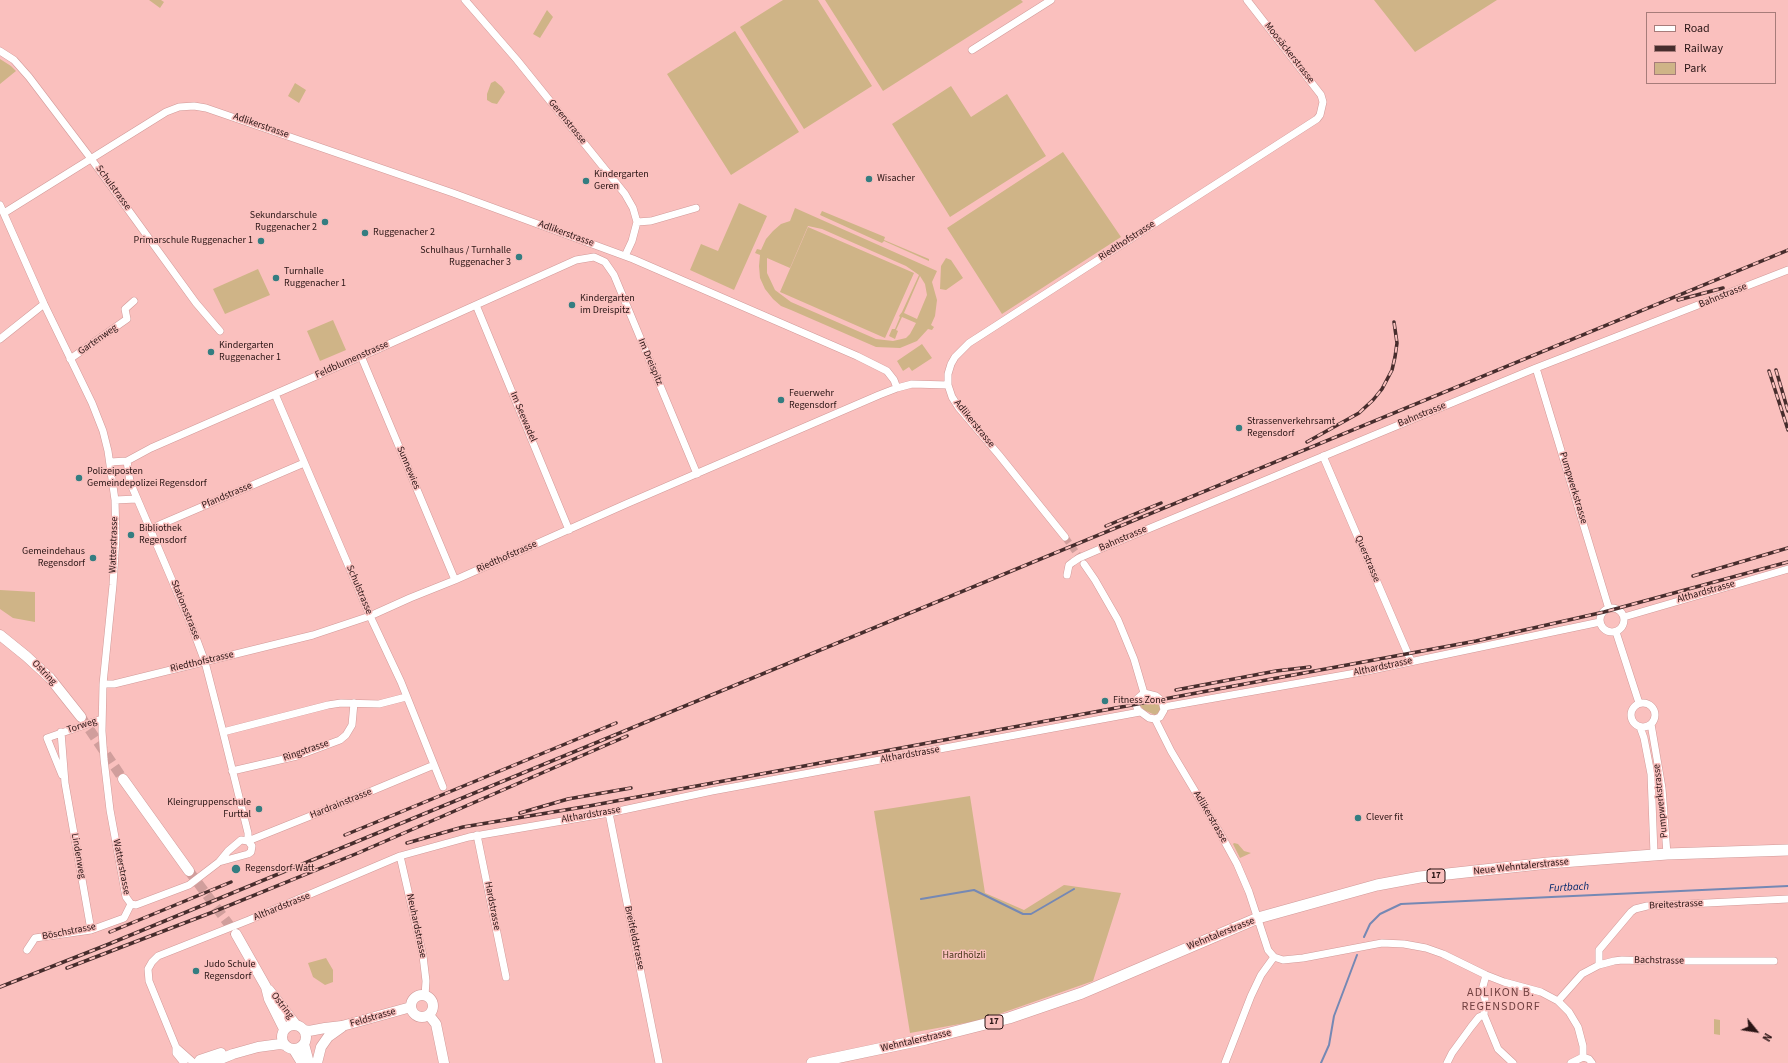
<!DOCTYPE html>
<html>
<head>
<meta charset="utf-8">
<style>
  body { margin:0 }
  #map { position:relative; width:1788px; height:1063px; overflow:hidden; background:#fac0be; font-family:"Source Sans 3",sans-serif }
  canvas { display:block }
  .legend { position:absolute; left:1646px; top:12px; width:130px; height:72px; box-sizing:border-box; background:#fac0be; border:1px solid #a77c7a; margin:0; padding:5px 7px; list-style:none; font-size:12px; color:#2a1515 }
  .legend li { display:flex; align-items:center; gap:8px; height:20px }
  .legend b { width:20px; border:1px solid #a77c7a }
  .north { position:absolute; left:1736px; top:1011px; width:40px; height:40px; -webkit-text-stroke:3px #fac0be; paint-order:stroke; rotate:120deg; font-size:11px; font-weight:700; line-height:16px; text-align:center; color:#2a1515 }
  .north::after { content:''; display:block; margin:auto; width:14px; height:18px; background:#2a1515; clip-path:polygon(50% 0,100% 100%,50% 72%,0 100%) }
</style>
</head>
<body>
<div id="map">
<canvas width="1788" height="1063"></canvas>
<ul class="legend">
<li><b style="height:5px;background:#fff"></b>Road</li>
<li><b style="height:5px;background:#472d2d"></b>Railway</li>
<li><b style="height:11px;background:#cfb487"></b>Park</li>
</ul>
<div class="north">N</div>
</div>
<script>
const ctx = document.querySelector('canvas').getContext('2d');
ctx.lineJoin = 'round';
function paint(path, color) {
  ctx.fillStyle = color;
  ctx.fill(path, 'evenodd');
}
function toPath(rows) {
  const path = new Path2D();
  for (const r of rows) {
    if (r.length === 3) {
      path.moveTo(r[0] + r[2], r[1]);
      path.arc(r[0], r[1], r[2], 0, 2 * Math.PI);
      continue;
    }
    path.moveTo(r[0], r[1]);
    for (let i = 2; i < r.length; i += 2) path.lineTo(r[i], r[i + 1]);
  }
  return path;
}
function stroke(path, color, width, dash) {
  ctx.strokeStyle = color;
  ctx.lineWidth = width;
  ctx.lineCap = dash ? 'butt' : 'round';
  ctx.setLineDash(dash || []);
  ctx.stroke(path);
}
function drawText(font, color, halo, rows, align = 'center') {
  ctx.font = font + ' "Source Sans 3",sans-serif';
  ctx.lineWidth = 3;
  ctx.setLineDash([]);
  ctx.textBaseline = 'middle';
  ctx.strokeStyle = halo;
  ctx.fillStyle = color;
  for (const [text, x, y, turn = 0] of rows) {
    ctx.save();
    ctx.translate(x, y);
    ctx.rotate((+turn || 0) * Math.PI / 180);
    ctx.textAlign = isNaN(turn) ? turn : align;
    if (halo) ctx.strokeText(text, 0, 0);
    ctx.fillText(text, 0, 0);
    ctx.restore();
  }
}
const green = toPath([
  [149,0,161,0,164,2,160,8],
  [783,0,818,0,872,86,804,129,740,27],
  [825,0,1021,0,1023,2,883,91],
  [1374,0,1497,0,1415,52],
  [547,10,553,17,540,38,533,34],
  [735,31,799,132,731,175,667,74],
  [0,59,11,66,16,71,0,84],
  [495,81,502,87,505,92,497,104,492,103,487,100,487,94,491,83],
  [295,83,306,90,299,103,288,96],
  [951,86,971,117,1007,94,1046,156,950,217,892,124],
  [1063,152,1121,237,1002,314,947,228],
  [739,203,767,216,734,290,690,270,701,244,718,251],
  [795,208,937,271,932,282,937,300,935,316,931,325,934,327,932,330,928,329,917,341,900,348,876,347,791,310,781,306,773,299,765,289,760,278,759,266,760,255,755,253,757,249,761,250,766,239,773,231,781,224,790,221],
  [808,226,822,229,906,266,919,275,902,312,899,316,900,317,895,329,892,329,889,336,895,339,898,331,896,330,902,317,916,323,910,334,906,338,893,341,876,339,791,302,775,290,767,273,767,258,790,268],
  [920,276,925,284,927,295,917,319,904,313],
  [822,211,885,237,884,240,929,259,929,261,884,241,882,243,873,239,820,215],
  [808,227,914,273,885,338,780,292],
  [946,258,951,260,963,278,946,290,940,289,941,266],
  [258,269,270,295,225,314,213,289],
  [333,320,346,350,320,361,307,331],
  [922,344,932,358,912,371,909,367,903,371,897,361],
  [0,590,35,592,35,622,13,618,0,609],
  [1157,702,1161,708,1158,713,1155,715,1144,710,1140,705],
  [970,796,985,893,1024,910,1064,885,1121,893,1093,981,982,1020,910,1033,874,811],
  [1234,843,1238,844,1244,851,1251,853,1240,858,1233,844],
  [326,958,333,970,333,982,325,985,313,977,308,963],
  [1714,1019,1720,1020,1720,1035,1714,1034]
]);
const stream = toPath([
  [921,899,974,890,1023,914,1031,914,1074,889],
  [1364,937,1370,924,1380,914,1401,904,1788,886],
  [1321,1063,1329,1045,1334,1016,1357,955]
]);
const streetTunnel = toPath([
  [1065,537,1083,562]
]);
const secondaryTunnel = toPath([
  [81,717,123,779],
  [189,871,236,934]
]);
const street = toPath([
  [465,0,517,60,625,194,633,208,637,222,632,241,625,256],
  [972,50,1051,0],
  [0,51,14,60,29,77,92,160,196,303,220,331],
  [0,205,44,304,92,403,103,431,108,451,115,500,116,537,113,585,103,684,102,731,104,759,110,810,126,897,131,904],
  [4,213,166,112,179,107,194,106,206,108,453,193,633,259,857,356,887,371,894,380,897,388],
  [637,222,651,221,696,208],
  [476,305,569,530],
  [0,339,44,304],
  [361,356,455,580],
  [70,359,127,319,125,309,134,301],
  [1536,368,1609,609],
  [275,394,370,616,401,682,443,787],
  [1323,456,1411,661],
  [127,461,130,482,192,627,205,662,221,724,248,833,248,841],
  [110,462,127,461,151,448,378,349,576,260,594,257,605,262,614,275,697,474],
  [115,500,137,499],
  [150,529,304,463],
  [1065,537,999,455,959,408,952,397,948,385,948,374,951,364,955,357,969,343,1317,119,1320,115,1323,102,1321,95,1247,0],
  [1084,564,1095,580,1118,620,1134,659,1144,693],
  [1067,575,1069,565,1073,562,1079,558,1107,546,1536,368,1788,270],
  [1612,620,12],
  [1624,617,1788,569],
  [1616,632,1639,703],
  [103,684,114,684,313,635,370,616,410,598,455,580,626,504,879,395,897,388,912,384,948,385],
  [1144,693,1156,696,1162,701,1164,710,1160,717,1155,719,1149,718,1138,710,1136,705,1136,700,1144,693],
  [1643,715,12],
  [1164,707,1367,671,1600,622],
  [1155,719,1171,751,1220,833,1237,864,1249,892,1268,950,1274,957,1283,960,1303,958,1382,943,1404,944,1426,948,1443,954,1486,975,1504,982,1541,992,1558,1001,1569,1012,1578,1027,1583,1046,1583,1057],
  [1651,724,1662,788,1667,854],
  [1640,727,1644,738,1651,774,1654,854],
  [61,732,65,783,91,930],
  [223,732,328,705,341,703,379,704,406,697],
  [232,771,297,756,340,740,346,735,352,725,354,703],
  [62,775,47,738,102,719],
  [609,813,659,1063],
  [477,835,506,977],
  [400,856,423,956,426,981,425,996],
  [219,862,248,854,251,852,252,846,248,841],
  [131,904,136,905,189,885,219,862,228,851,241,840,248,841,338,805,434,765],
  [27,950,35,938,91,930,124,918,131,904],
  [1599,965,1599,950,1631,912,1635,909,1647,906,1788,899],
  [1486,975,1482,990,1485,999,1484,1015,1498,1049,1513,1063],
  [1558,1001,1582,974,1599,965,1614,961,1622,960,1652,961,1774,961],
  [176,1047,194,1063],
  [1583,1057,1589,1059,1592,1063],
  [184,1063,176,1053,176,1047,149,981,148,969,152,962,158,956,249,920,400,856,469,837,609,813,712,791,1140,712],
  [1225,1063,1251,996,1261,975,1274,957],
  [1447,1063,1452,1053,1471,1027,1479,1017,1484,1015],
  [1571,1063,1583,1057]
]);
const secondary = toPath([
  [0,635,26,656,50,678,81,717],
  [123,779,189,871],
  [236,934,266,987,269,999,284,1029],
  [269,990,296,1025],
  [422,1006,11],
  [429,1015,436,1024,444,1063],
  [294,1037,12],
  [304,1030,309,1031,325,1028,342,1026,411,1007],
  [304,1044,309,1063],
  [294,1050,302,1063],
  [198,1063,200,1060,221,1053],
  [211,1063,233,1054,258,1047,280,1044,284,1045],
  [317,1063,321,1047,328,1037,342,1027]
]);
const primary = toPath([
  [812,1063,926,1039,1009,1018,1082,993,1258,918,1377,885,1420,877,1548,863,1667,854,1788,850]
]);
const rail = toPath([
  [1678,300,1723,288],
  [1776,370,1788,411],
  [1769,371,1788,430],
  [1307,442,1359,413,1373,400,1382,389,1392,370,1395,357,1397,343,1394,322],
  [1106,526,1161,503],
  [1693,576,1788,548],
  [1176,690,1276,671,1310,667],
  [520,813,568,799,631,788],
  [345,835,616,723],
  [407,843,463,827,589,806,1476,641,1604,612,1788,562],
  [110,932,231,882],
  [67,968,213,912,358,853,627,736],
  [0,987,109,944,1788,250]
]);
const markers = [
  [869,179,4,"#347d81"],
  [586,181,4,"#347d81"],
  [325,222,4,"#347d81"],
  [365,233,4,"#347d81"],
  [261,241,4,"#347d81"],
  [519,257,4,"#347d81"],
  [276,278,4,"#347d81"],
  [572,305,4,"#347d81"],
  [211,352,4,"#347d81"],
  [781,400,4,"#347d81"],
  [1239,428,4,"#347d81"],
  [79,478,4,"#347d81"],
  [131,535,4,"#347d81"],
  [93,558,4,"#347d81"],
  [1105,701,4,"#347d81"],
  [259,809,4,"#347d81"],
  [1358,818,4,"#347d81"],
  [236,869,5,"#347d81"],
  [196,971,4,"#347d81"]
];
const shields = [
  [1436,876,18],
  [994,1022,18]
];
const shieldNames = [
  ["17",1436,876],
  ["17",994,1022]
];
const streetNames = [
  ["Moosäckerstrasse",1289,53,52],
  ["Gerenstrasse",567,122,51],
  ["Adlikerstrasse",261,126,19],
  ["Schulstrasse",113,188,54],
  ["Adlikerstrasse",566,234,20],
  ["Riedthofstrasse",1127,241,-33],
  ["Bahnstrasse",1723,296,-22],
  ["Gartenweg",98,340,-35],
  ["Feldblumenstrasse",352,360,-24],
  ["Im Dreispitz",650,362,67],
  ["Bahnstrasse",1422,415,-22],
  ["Im Seewadel",523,417,67],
  ["Adlikerstrasse",974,424,51],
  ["Sunnewies",408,468,67],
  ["Pumpwerkstrasse",1573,488,73],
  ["Pfandstrasse",227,496,-23],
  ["Bahnstrasse",1123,539,-23],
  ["Watterstrasse",114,545,-88],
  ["Riedthofstrasse",507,557,-24],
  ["Querstrasse",1367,559,67],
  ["Schulstrasse",359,590,67],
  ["Althardstrasse",1706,592,-16],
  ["Stationsstrasse",185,610,68],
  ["Riedthofstrasse",202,662,-13],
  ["Althardstrasse",1383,667,-12],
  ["Ostring",44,673,46],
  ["Torweg",82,726,-18],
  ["Ringstrasse",306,751,-19],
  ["Althardstrasse",910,755,-10],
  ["Pumpwerkstrasse",1661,801,-96],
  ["Hardrainstrasse",341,804,-22],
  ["Althardstrasse",591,815,-10],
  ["Adlikerstrasse",1210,817,60],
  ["Lindenweg",78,856,80],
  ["Watterstrasse",121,867,79],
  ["Neue Wehntalerstrasse",1521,867,-6],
  ["Breitestrasse",1676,905,-3],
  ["Hardstrasse",492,906,79],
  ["Althardstrasse",282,907,-22],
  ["Neuhardstrasse",416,926,78],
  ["Böschstrasse",69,932,-11],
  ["Wehntalerstrasse",1221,934,-22],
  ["Breitfeldstrasse",634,938,78],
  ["Bachstrasse",1659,961,1],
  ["Ostring",282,1006,52],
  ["Feldstrasse",373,1018,-16],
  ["Wehntalerstrasse",916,1041,-13]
];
const poiNames = [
  ["Kindergarten",594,175],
  ["Geren",594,187],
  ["Wisacher",877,179],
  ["Sekundarschule",317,216,"right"],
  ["Ruggenacher 2",317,228,"right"],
  ["Ruggenacher 2",373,233],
  ["Primarschule Ruggenacher 1",253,241,"right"],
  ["Schulhaus / Turnhalle",511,251,"right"],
  ["Ruggenacher 3",511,263,"right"],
  ["Turnhalle",284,272],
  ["Ruggenacher 1",284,284],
  ["Kindergarten",580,299],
  ["im Dreispitz",580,311],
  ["Kindergarten",219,346],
  ["Ruggenacher 1",219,358],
  ["Feuerwehr",789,394],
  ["Regensdorf",789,406],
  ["Strassenverkehrsamt",1247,422],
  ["Regensdorf",1247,434],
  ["Polizeiposten",87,472],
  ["Gemeindepolizei Regensdorf",87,484],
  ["Bibliothek",139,529],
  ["Regensdorf",139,541],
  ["Gemeindehaus",85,552,"right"],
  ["Regensdorf",85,564,"right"],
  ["Fitness Zone",1113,701],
  ["Kleingruppenschule",251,803,"right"],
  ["Furttal",251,815,"right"],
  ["Clever fit",1366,818],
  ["Regensdorf-Watt",245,869],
  ["Judo Schule",204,965],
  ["Regensdorf",204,977]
];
const parkNames = [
  ["Hardhölzli",964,956]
];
const waterNames = [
  ["Furtbach",1569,888,-3]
];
const quarterNames = [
  ["ADLIKON B.",1501,993],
  ["REGENSDORF",1501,1007]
];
paint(green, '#cfb487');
stroke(stream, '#7588b4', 2);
stroke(streetTunnel, '#d09e9c', 7, [7, 3.5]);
stroke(secondaryTunnel, '#d09e9c', 10, [10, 5]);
stroke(street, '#d19998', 8);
stroke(secondary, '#d19998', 11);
stroke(primary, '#d19998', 12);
stroke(street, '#fff', 7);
stroke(secondary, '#fff', 10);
stroke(primary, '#fff', 11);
stroke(rail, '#472d2d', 3.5);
stroke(rail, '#fac0be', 2, [6]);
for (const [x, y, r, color] of markers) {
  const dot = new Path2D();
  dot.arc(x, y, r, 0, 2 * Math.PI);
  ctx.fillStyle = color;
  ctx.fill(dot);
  stroke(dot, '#fac0be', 1.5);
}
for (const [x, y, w] of shields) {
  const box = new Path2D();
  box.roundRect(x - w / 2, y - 7, w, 14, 3);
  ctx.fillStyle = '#fac0be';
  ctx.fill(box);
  stroke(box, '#2a1515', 1);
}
drawText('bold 9px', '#2a1515', null, shieldNames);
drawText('10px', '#2a1515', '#fac0be', streetNames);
drawText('10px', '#2a1515', '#fac0be', poiNames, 'left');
drawText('10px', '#483719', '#fac0be', parkNames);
drawText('italic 11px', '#00276c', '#fac0be', waterNames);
ctx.letterSpacing = '1px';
drawText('12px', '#724141', '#fac0be', quarterNames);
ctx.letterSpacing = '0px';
</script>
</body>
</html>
